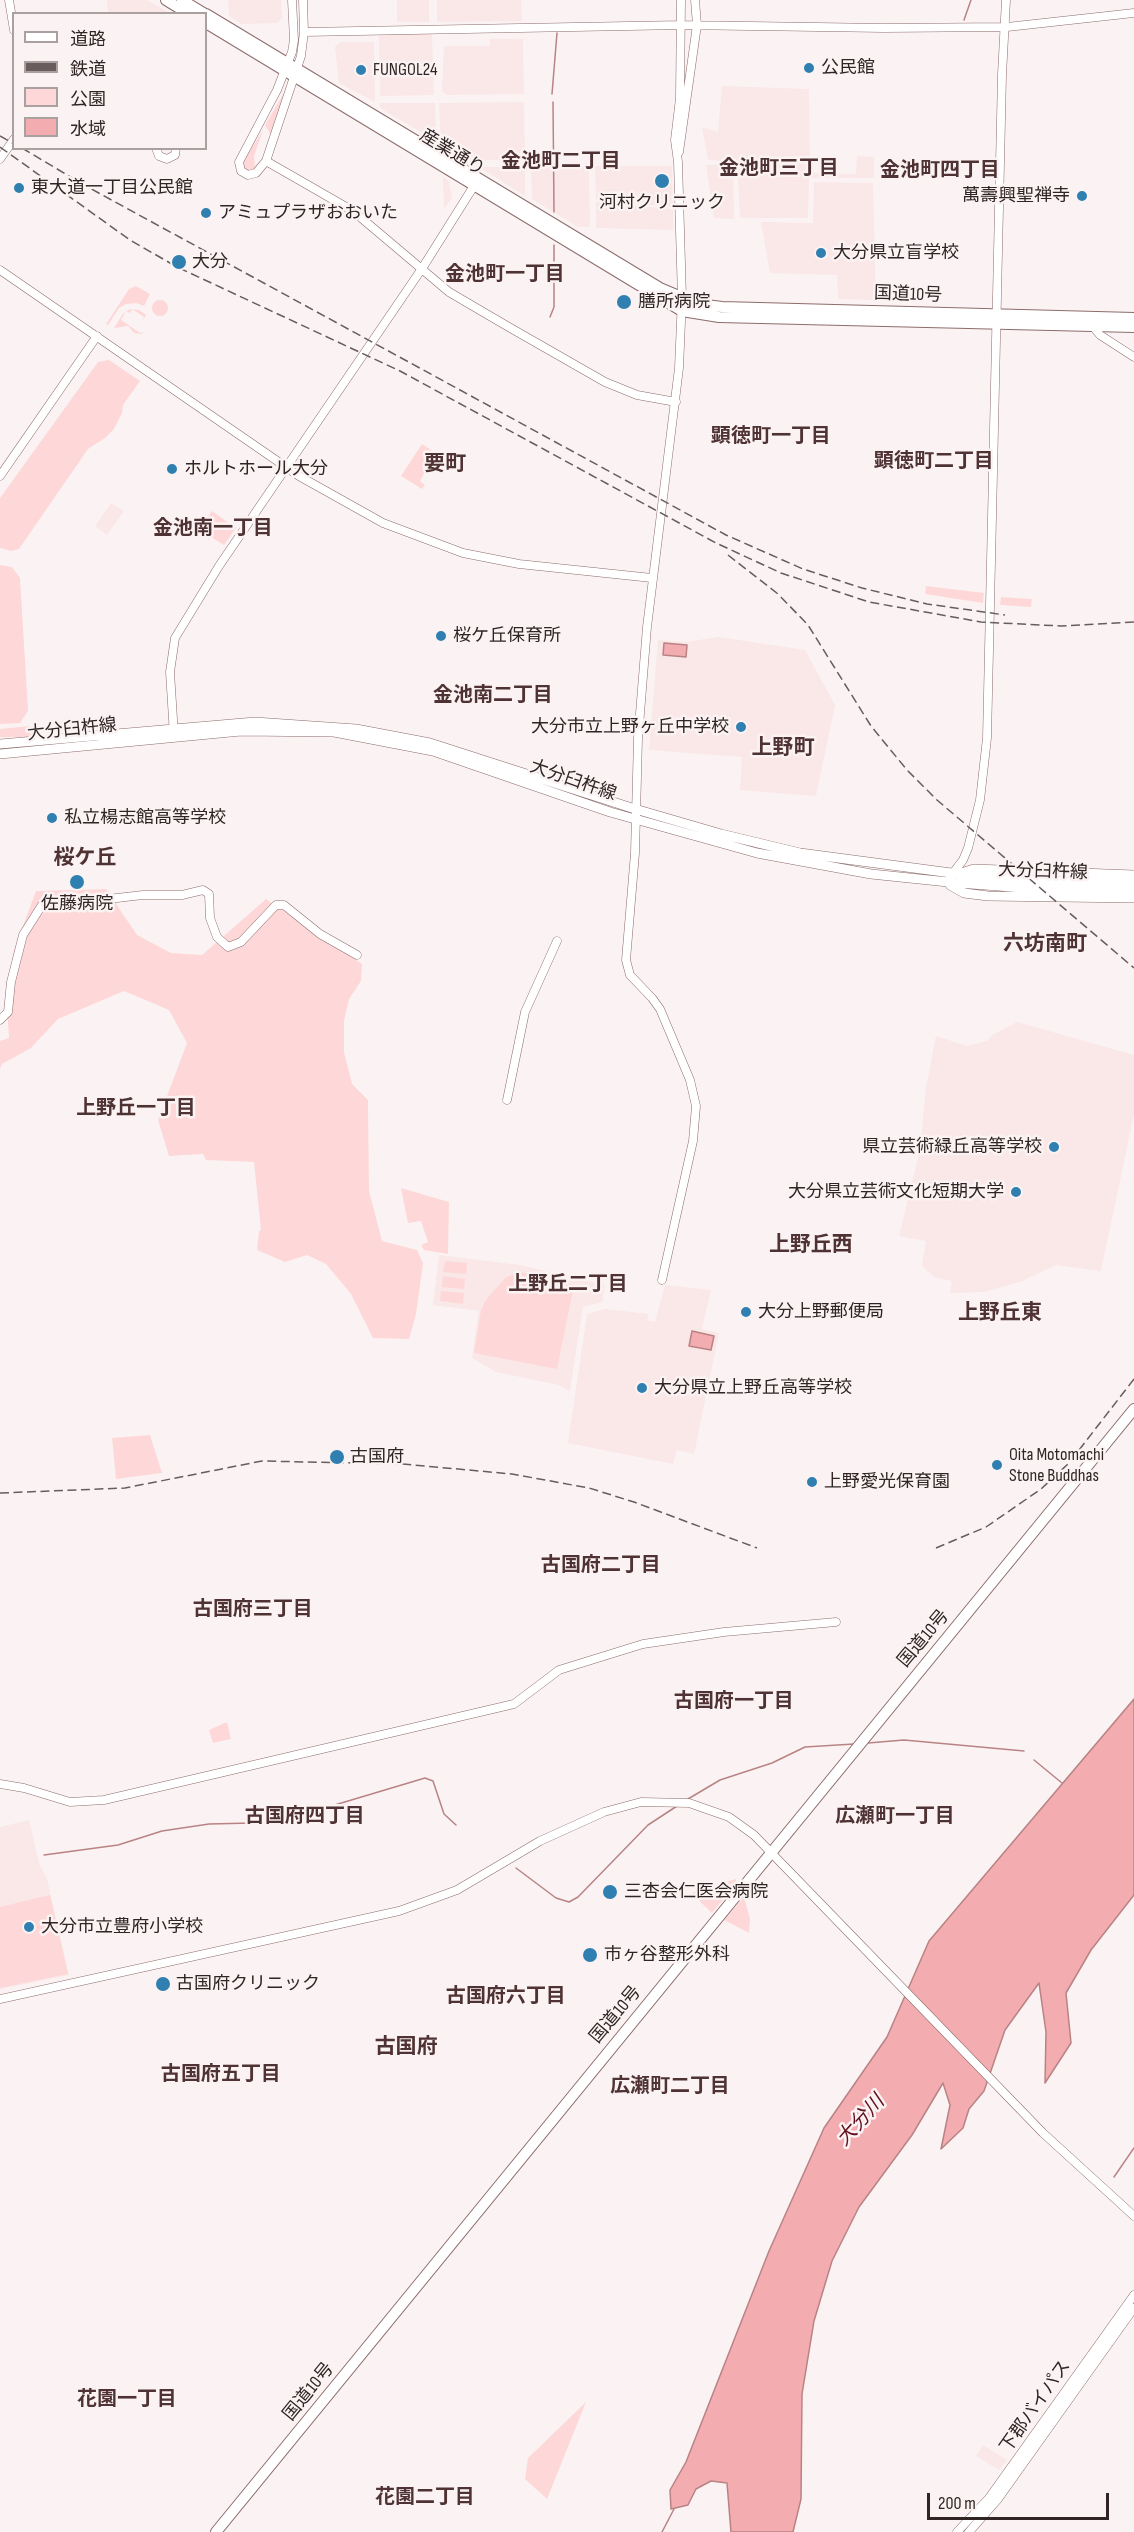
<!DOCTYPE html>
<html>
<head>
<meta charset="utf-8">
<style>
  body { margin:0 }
  #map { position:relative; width:1134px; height:2532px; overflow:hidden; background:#fbf3f3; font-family:"Sofia Sans Condensed","Noto Sans JP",sans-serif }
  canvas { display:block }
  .legend { position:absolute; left:12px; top:12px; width:195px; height:138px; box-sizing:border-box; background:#fbf3f3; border:2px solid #aaa0a0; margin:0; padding:8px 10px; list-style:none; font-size:18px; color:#312424 }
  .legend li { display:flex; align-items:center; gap:12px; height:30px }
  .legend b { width:30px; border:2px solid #aaa0a0 }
  .scale { position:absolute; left:927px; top:2493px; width:182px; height:27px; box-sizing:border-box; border:3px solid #312424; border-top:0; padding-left:8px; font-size:18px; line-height:21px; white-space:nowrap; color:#312424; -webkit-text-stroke:4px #fbf3f3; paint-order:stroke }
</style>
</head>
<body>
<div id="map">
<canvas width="1134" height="2532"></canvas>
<ul class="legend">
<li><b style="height:8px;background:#fff"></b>道路</li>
<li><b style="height:8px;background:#685c5c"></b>鉄道</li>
<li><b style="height:16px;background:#fed8d8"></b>公園</li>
<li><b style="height:16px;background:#f3acaf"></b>水域</li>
</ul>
<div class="scale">200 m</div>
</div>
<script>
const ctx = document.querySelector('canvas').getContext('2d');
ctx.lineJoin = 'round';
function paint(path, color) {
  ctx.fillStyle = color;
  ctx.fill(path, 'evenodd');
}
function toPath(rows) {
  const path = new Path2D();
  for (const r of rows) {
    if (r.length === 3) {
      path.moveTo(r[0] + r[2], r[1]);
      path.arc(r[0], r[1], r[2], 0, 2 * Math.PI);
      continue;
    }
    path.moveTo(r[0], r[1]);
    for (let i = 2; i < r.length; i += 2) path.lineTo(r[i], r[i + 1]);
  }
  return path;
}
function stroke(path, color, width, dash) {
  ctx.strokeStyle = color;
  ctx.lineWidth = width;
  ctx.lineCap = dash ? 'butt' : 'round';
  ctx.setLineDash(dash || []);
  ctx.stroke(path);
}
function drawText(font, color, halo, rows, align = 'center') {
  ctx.font = font + ' "Sofia Sans Condensed","Noto Sans JP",sans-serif';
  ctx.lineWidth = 5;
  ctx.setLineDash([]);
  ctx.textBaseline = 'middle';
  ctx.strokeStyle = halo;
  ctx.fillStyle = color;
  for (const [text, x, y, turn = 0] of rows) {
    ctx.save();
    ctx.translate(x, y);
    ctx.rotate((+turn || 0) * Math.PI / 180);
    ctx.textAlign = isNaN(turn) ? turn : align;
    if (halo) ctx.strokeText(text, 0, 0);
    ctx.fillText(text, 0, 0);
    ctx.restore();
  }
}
const built = toPath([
  [107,0,147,0,170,13,108,13],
  [228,0,281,0,282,18,277,23,242,24,229,16],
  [397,0,429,0,429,22,397,22],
  [437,0,521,0,522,21,437,22],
  [379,34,432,34,434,95,380,96],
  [490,39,523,39,524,94,446,95,442,90,444,46,490,46],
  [340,42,374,42,375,102,339,83,335,47],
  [722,86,809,89,810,173,856,174,857,156,874,157,874,178,809,178,808,218,740,218,737,162,708,160,702,127,718,132],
  [524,102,525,160,465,160,441,144,439,103],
  [380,103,435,103,436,141,380,108],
  [733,164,734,219,714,218,706,165],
  [595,166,672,166,673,207,596,200],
  [479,167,525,167,525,196],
  [531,167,589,167,590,227,578,227,532,199],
  [443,177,449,181,452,198,444,209],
  [814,182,873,183,876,300,838,299,837,275,770,273,761,222,813,223],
  [596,202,673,209,673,230,596,228],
  [111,503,124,511,107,535,95,526],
  [719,637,805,650,835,705,816,796,740,790,742,757,649,750,658,640,685,642],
  [1017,1022,1134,1055,1134,1114,1101,1271,1056,1265,1020,1282,984,1292,950,1293,952,1281,934,1277,922,1266,926,1241,899,1236,920,1150,926,1088,936,1036,967,1046,987,1041,992,1035],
  [439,1255,520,1265,605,1285,602,1302,583,1307,570,1391,559,1385,496,1372,472,1358,479,1311,433,1305],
  [665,1285,711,1290,702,1329,719,1333,694,1454,677,1450,673,1464,568,1443,587,1314,605,1309,649,1314,647,1320,655,1322],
  [29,1820,39,1863,47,1879,69,1975,0,1989,0,1827],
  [983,2445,1007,2460,999,2470,976,2456]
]);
const green = toPath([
  [287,88,267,152,262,160,271,135,265,125],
  [263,130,254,156,255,169,249,172,244,170,243,161],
  [136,286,150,294,144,306,136,303,126,304,119,308,108,325,106,324,129,289],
  [160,308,8],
  [131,309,139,310,146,315,142,321,144,317,132,309,130,313,126,311,121,320,140,333,144,332,141,334,134,333,128,326,114,328,123,314,126,311],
  [109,360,140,381,123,405,122,413,114,429,105,438,88,449,19,549,11,551,0,548,0,498,98,362],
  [422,444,440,456,429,474,425,472,420,481,425,485,422,489,401,476],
  [212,511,236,528,224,545,211,537,209,540,197,532],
  [0,565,12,567,20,578,28,711,20,723,0,724],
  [926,586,984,593,983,603,925,594],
  [1001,597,1032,599,1031,607,1000,605],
  [30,726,31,734,29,737,0,737,0,729],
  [106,889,137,935,171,953,202,955,266,899,362,964,361,981,349,999,344,1021,344,1052,352,1084,368,1100,369,1191,382,1241,417,1250,423,1263,416,1314,409,1339,373,1338,351,1294,326,1264,307,1255,285,1262,257,1250,259,1231,261,1230,254,1162,206,1160,203,1154,169,1156,158,1120,187,1043,169,1010,124,991,58,1019,31,1048,2,1064,0,1069,0,1041,9,1038,6,993,14,950,36,891],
  [401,1188,449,1202,448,1254,424,1250,421,1245,428,1242,421,1221,408,1223],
  [445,1261,467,1263,466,1274,443,1272],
  [520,1272,574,1285,557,1369,474,1353,481,1310,486,1300,506,1277],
  [443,1276,465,1279,464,1289,442,1287],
  [441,1291,464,1293,463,1304,440,1301],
  [150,1435,162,1473,116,1479,112,1438],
  [227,1722,231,1739,213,1743,209,1730],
  [736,1879,736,1884,712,1913,691,1893],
  [50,1895,68,1974,0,1988,0,1907],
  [744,1897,750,1919,749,1933,724,1920],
  [586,2402,547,2499,525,2479,528,2458]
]);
const water = toPath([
  [664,643,687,645,686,657,663,655,664,643],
  [692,1331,714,1336,711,1350,689,1346,692,1331],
  [1134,1699,1134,1895,1091,1950,1066,1993,1071,2043,1045,2083,1046,2032,1039,1983,1005,2030,984,2091,969,2109,963,2128,941,2149,950,2105,943,2083,912,2135,859,2207,832,2261,814,2321,802,2394,801,2499,793,2532,731,2532,727,2483,711,2481,696,2489,688,2505,671,2509,670,2490,686,2462,769,2251,824,2128,887,2037,929,1941,1134,1699]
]);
const stream = toPath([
  [964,20,971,0],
  [552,94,557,33],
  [553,102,554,212],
  [550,317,554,307,554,245],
  [868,1743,904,1740,1024,1751],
  [1034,1760,1062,1783],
  [688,1799,720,1780,772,1763,805,1747,854,1744],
  [44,1855,118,1845,162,1831,209,1824,252,1823,291,1812,328,1807,425,1778,433,1781,444,1814,456,1825],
  [516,1868,556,1898,569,1902,578,1897,648,1825,677,1806],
  [1114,2177,1134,2148],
  [662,2532,674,2509]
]);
const minor = toPath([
  [9,0,14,30],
  [292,0,294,40,292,52,277,90,239,162,241,171,248,175,256,173,266,161,301,56,304,32,303,0],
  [304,32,682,25,884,28,1007,27,1134,13],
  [156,148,159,156,167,159,175,155,176,148],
  [679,152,697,25,695,0],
  [0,159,14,139],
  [266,161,353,211,449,292,507,326,605,382,637,395,676,402],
  [0,270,299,476,383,523,463,553,519,564,652,578],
  [1091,324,1100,335,1134,357],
  [0,476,97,336],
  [174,735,170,672,175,638,219,566,423,267,477,181],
  [950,877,963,860,968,848,980,800,987,738,1002,75,1006,0],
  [0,1020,8,1012,11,982,23,935,42,905,51,901,73,903,143,895,182,895,203,890,209,894,210,918,217,937,228,947,241,942,276,905,284,905,320,934,357,955],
  [507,1100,525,1012,557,941],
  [662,1280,693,1141,696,1106,690,1080,660,1009,652,998,630,975,626,960,635,853,638,738,647,627,679,368,682,298,678,162,675,140,680,98,681,0],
  [0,1784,24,1788,70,1802,104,1800,514,1704,559,1670,643,1644,724,1632,836,1622],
  [0,1999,399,1911,457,1890,540,1841,604,1812,641,1802,689,1803,729,1817,754,1835,1043,2133,1134,2216],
  [957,2532,989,2498,1134,2295],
  [969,2532,998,2499,1134,2308]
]);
const major = toPath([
  [0,744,255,722,356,729,430,743,635,809,721,834,800,853,974,876,1039,881,1134,883],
  [0,754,241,731,334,732,433,751,610,812,757,853,871,874,958,883,1038,889,1134,891],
  [961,873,974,869,1134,875],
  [950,885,964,893,988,896,1134,898]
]);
const highway = toPath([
  [166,0,189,14],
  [182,0,205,14],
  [206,14,660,288,698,304,722,307,1134,318],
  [206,23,682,311,719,317,1134,327],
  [216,2532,1134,1409]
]);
const rail = toPath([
  [0,136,14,144],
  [0,147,130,240,177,267,400,371,716,543,781,573,869,602,981,622,1061,626,1134,622],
  [22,148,84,185,726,535,803,569,862,588,927,604,1005,615],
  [728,555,778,594,808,625,871,726,907,770,937,800,1134,968],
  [0,1493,125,1488,262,1461,403,1464,512,1474,589,1488,634,1502,757,1548],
  [936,1548,986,1527,1041,1489,1069,1463,1134,1379]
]);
const markers = [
  [809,68,6,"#307fb1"],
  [361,70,6,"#307fb1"],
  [662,181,8,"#307fb1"],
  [19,188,6,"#307fb1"],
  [1082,196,6,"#307fb1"],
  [206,213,6,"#307fb1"],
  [821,253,6,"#307fb1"],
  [179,262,8,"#307fb1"],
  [624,302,8,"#307fb1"],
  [172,469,6,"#307fb1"],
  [441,636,6,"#307fb1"],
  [741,727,6,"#307fb1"],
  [52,818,6,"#307fb1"],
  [77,882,8,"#307fb1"],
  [1054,1147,6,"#307fb1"],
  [1016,1192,6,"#307fb1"],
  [746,1312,6,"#307fb1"],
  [642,1388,6,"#307fb1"],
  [337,1457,8,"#307fb1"],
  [997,1465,6,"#307fb1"],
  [812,1482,6,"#307fb1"],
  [610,1892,8,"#307fb1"],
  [29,1927,6,"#307fb1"],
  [590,1955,8,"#307fb1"],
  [163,1984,8,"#307fb1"]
];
const poiNames = [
  ["公民館",821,68],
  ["FUNGOL24",373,70],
  ["東大道一丁目公民館",31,188],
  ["萬壽興聖禅寺",1070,196,"right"],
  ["河村クリニック",662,203,"center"],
  ["アミュプラザおおいた",218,213],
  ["大分県立盲学校",833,253],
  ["大分",192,262],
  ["膳所病院",638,302],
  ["ホルトホール大分",184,469],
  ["桜ケ丘保育所",453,636],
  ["大分市立上野ヶ丘中学校",729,727,"right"],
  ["私立楊志館高等学校",64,818],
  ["佐藤病院",77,904,"center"],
  ["県立芸術緑丘高等学校",1042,1147,"right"],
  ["大分県立芸術文化短期大学",1004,1192,"right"],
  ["大分上野郵便局",758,1312],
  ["大分県立上野丘高等学校",654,1388],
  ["Oita Motomachi",1009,1455],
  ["Stone Buddhas",1009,1476],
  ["古国府",350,1457],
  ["上野愛光保育園",824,1482],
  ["三杏会仁医会病院",624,1892],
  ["大分市立豊府小学校",41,1927],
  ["市ヶ谷整形外科",604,1955],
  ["古国府クリニック",176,1984]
];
const streetNames = [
  ["産業通り",452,153,31],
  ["国道10号",908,295,2],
  ["大分臼杵線",72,730,-6],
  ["大分臼杵線",573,781,19],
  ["大分臼杵線",1043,872,2],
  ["国道10号",924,1639,-50],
  ["国道10号",616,2015,-50],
  ["国道10号",309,2392,-51],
  ["下郡バイパス",1036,2407,-55]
];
const neighbourhoodNames = [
  ["金池町二丁目",561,162],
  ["金池町三丁目",779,169],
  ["金池町四丁目",940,171],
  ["金池町一丁目",505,275],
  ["顕徳町一丁目",771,437],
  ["顕徳町二丁目",934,462],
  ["金池南一丁目",213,529],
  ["金池南二丁目",493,696],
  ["上野丘一丁目",136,1109],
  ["上野丘二丁目",568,1285],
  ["古国府二丁目",601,1566],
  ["古国府三丁目",253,1610],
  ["古国府一丁目",734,1702],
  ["古国府四丁目",305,1817],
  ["広瀬町一丁目",895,1817],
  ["古国府六丁目",506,1997],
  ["古国府五丁目",221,2075],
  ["広瀬町二丁目",670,2087],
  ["花園一丁目",127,2400],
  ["花園二丁目",425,2498]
];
const waterNames = [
  ["大分川",861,2121,-48]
];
const quarterNames = [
  ["要町",445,465],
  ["上野町",783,749],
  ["桜ケ丘",85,859],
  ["六坊南町",1045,945],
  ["上野丘西",811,1246],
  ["上野丘東",1000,1314],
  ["古国府",406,2048]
];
paint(built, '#fae7e7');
paint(green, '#fed8d8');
paint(water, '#f3acaf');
stroke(water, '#b98385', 1.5);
stroke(stream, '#b98385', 1.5);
stroke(minor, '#8d6c6c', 9);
stroke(major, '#8d6c6c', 10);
stroke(highway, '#8d6c6c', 12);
stroke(minor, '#fff', 8);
stroke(major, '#fff', 9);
stroke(highway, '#fff', 10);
stroke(rail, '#685c5c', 1.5, [9, 4.5]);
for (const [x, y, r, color] of markers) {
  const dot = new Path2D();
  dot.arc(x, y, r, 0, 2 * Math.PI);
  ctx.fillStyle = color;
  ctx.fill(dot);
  stroke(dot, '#fbf3f3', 2);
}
drawText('18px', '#312424', '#fbf3f3', poiNames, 'left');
drawText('18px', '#312424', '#fbf3f3', streetNames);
drawText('bold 20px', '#4f3233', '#fbf3f3', neighbourhoodNames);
drawText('italic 20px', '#610f1e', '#fbf3f3', waterNames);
drawText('bold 21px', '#4f3233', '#fbf3f3', quarterNames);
</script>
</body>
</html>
